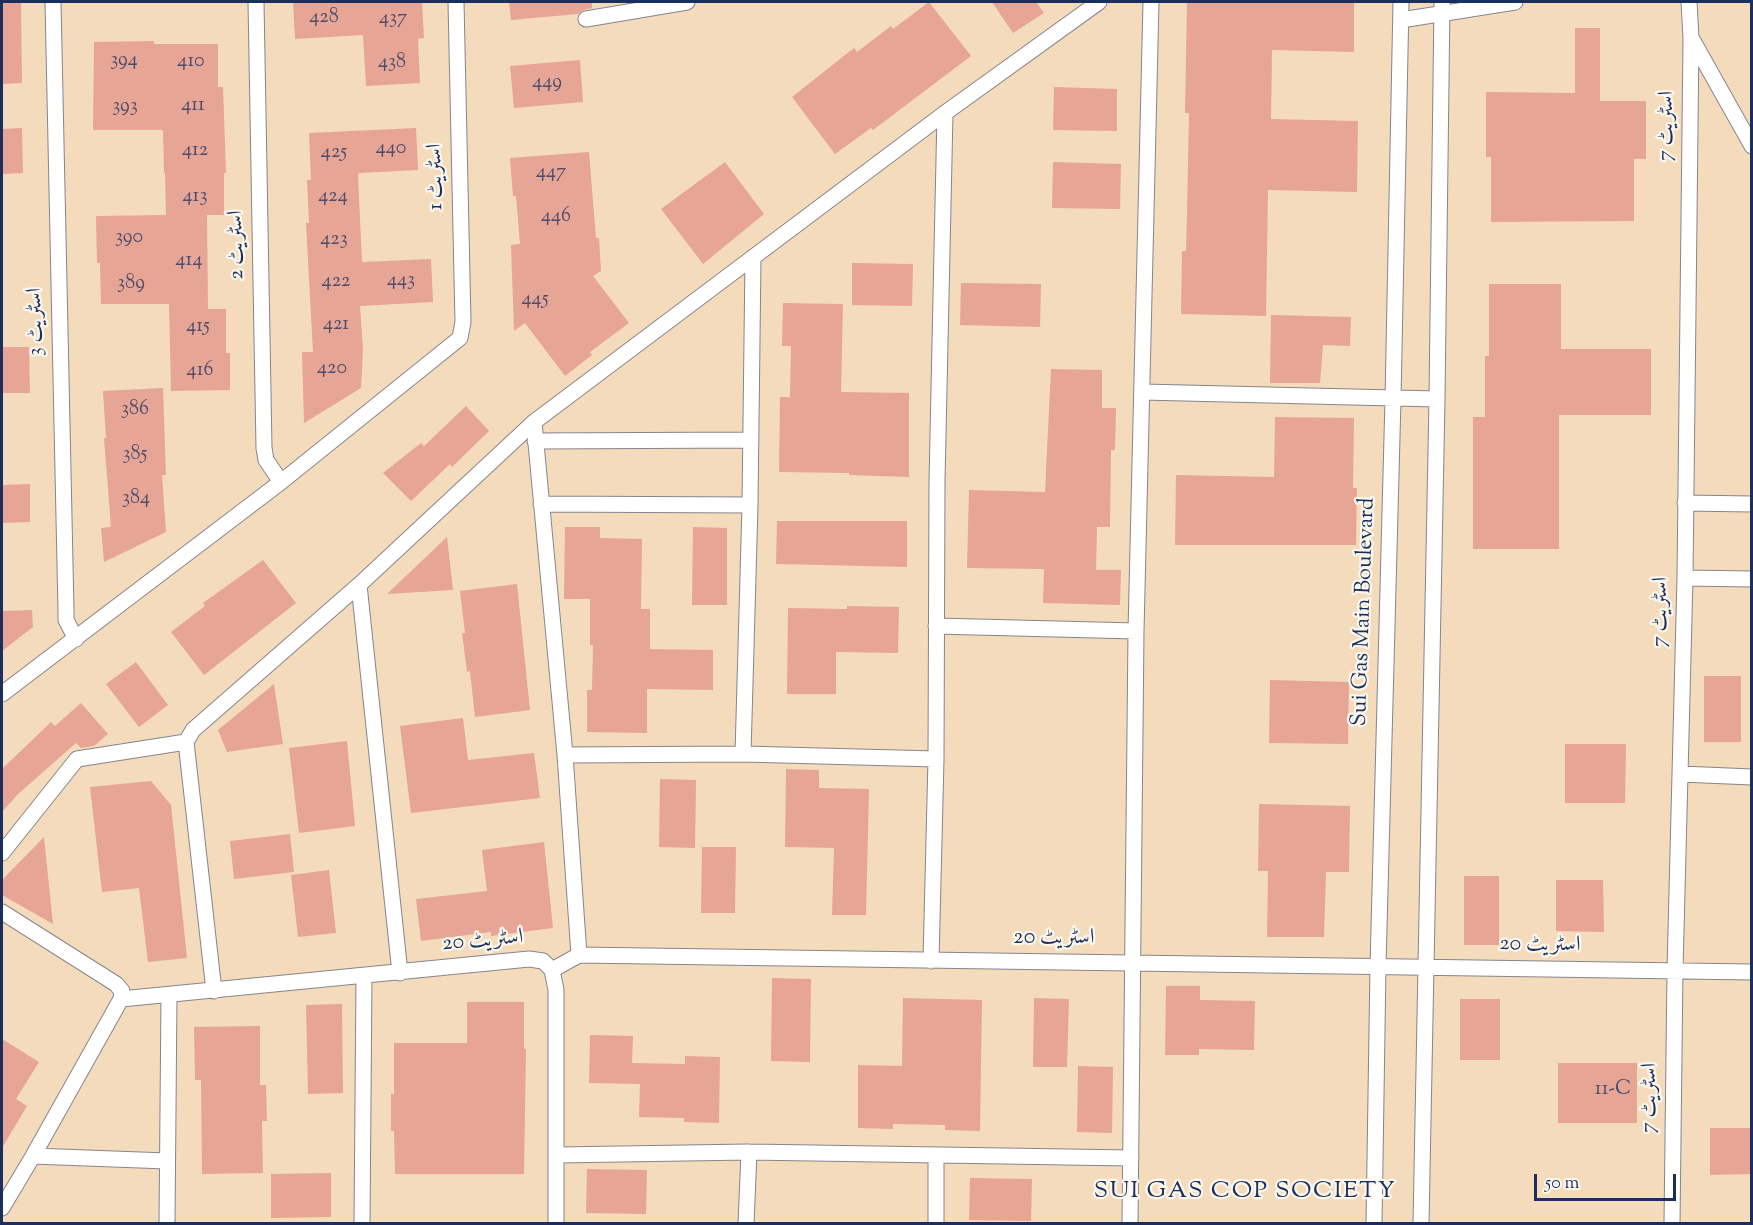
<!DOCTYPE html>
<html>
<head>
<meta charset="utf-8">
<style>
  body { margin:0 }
  #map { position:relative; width:1753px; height:1225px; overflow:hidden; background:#f3dbbb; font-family:"Sorts Mill Goudy",serif }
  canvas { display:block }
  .frame { position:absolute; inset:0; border:3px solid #1b2f5e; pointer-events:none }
  .scale { position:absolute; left:1534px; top:1174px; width:142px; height:27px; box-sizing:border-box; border:3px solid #1b2f5e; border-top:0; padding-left:8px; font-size:18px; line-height:21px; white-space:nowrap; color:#1b2f5e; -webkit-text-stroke:4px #fbf7ec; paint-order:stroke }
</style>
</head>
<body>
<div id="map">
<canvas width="1753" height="1225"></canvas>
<div class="frame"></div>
<div class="scale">50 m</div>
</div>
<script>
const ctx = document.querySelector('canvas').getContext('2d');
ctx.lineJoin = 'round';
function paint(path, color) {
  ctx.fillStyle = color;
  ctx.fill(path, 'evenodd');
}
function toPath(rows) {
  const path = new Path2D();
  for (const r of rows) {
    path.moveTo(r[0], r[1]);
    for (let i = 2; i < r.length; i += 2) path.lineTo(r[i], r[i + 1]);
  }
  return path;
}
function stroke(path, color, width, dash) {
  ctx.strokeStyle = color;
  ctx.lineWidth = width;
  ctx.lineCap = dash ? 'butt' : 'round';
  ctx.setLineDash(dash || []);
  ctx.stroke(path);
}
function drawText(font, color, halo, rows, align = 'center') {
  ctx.font = font + ' "Sorts Mill Goudy",Amiri,serif';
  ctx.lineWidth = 4.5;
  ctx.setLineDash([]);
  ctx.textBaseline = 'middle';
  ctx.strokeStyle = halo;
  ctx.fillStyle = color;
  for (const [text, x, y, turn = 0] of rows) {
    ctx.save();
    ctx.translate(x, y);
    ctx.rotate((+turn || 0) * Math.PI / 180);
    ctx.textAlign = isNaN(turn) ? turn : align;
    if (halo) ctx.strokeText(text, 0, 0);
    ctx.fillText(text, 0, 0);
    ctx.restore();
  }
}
const building = toPath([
  [2,2,21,2,22,83,2,84],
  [293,2,422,2,424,38,418,39,420,83,366,86,363,35,295,39],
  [509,2,592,2,592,8,584,10,578,14,511,20],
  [929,2,971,56,873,130,871,128,835,154,792,97,854,48,857,52,891,26,893,29],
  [992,2,1036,2,1044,13,1013,33],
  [1187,2,1354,2,1354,52,1272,50,1271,119,1358,121,1357,192,1268,190,1266,316,1181,314,1182,251,1186,251,1187,214,1189,113,1185,113],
  [1575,28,1600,28,1600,101,1646,101,1646,159,1634,159,1634,221,1491,222,1491,157,1486,157,1486,92,1575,93],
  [154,41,154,44,218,44,218,87,223,87,226,173,224,173,224,215,207,215,208,309,226,309,226,353,230,353,230,390,171,391,169,304,101,304,100,263,97,263,96,216,166,215,165,173,164,173,163,130,93,130,94,42],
  [580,60,583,102,514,108,510,66],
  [1054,87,1117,89,1117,131,1053,130],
  [22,128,23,173,2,174,2,129],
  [416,128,418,170,359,173,358,175,362,262,431,259,433,302,360,306,363,349,361,388,304,423,302,352,313,352,306,223,309,223,307,180,311,180,309,133],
  [589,152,596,238,599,238,601,271,593,276,629,323,590,352,592,355,565,376,525,323,514,331,511,245,520,244,516,196,513,196,510,158],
  [725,162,764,214,703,264,661,209],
  [1053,162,1121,164,1120,209,1052,208],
  [852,263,913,264,912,306,852,305],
  [961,283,1041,284,1040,327,960,325],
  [1489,284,1561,284,1561,349,1651,349,1651,415,1559,415,1559,549,1473,549,1473,417,1485,417,1485,356,1489,356],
  [783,303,843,304,841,392,909,393,909,477,849,475,849,473,779,472,780,397,790,397,791,346,782,346],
  [1271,315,1351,317,1350,346,1323,345,1320,383,1270,383],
  [2,347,29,347,30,393,2,393],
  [1051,369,1102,370,1102,408,1116,408,1115,450,1111,450,1110,527,1097,527,1096,570,1121,570,1120,605,1043,603,1044,569,967,568,969,490,1045,492],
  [163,388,166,475,162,475,166,532,104,562,101,528,111,527,104,438,106,438,103,391],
  [466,406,489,431,452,467,450,464,411,501,383,473,421,443,424,446],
  [1275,417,1354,418,1353,488,1357,488,1356,545,1175,545,1176,475,1274,477],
  [30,484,30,522,2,523,2,485],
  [777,521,907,521,907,567,776,564],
  [565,527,600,527,600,538,642,539,641,609,650,609,650,649,713,650,713,690,647,689,647,733,587,732,587,690,592,690,593,645,590,645,590,599,564,599],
  [693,527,727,528,727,605,692,605],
  [447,537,453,590,387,594],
  [263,560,296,603,204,675,171,632,205,606,203,603],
  [517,584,530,710,475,717,470,671,467,672,462,633,465,633,460,591],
  [847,606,899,607,898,653,836,652,836,694,787,694,788,608,847,609],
  [32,610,33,627,2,651,2,611],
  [136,662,168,705,139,727,106,684],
  [1704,676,1741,676,1741,742,1704,742],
  [1270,680,1349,682,1348,744,1269,743],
  [274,684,283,744,227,752,218,730],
  [81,703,108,734,94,746,81,748,76,743,17,795,2,812,2,769,51,722,55,726],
  [463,718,468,760,534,753,540,798,411,813,400,726],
  [347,741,355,826,299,833,289,748],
  [1565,744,1626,744,1625,803,1565,803],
  [786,769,819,770,819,788,869,789,866,915,832,915,834,848,785,847],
  [660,779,696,780,695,848,659,847],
  [151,781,171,805,187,958,148,962,139,888,102,892,90,787],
  [1259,804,1350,806,1349,872,1326,872,1324,937,1267,937,1268,871,1258,871],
  [290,834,294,872,234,879,230,841],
  [44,837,53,924,2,895,2,880],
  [544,842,553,928,491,936,491,932,421,941,416,899,487,891,482,850],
  [702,847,736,847,735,913,701,913],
  [329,870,336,933,298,937,291,875],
  [1464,876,1499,876,1499,945,1464,945],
  [1556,880,1603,880,1604,932,1556,931],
  [772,978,811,979,810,1062,771,1061],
  [1166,986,1200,986,1200,1000,1255,1001,1254,1050,1199,1049,1199,1055,1165,1055],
  [903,998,982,1000,980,1131,945,1130,945,1125,893,1124,893,1129,858,1128,858,1065,902,1066],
  [1034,998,1069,999,1067,1067,1033,1067],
  [1460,999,1500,999,1500,1060,1460,1060],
  [467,1002,524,1002,524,1049,526,1049,524,1174,395,1174,394,1131,391,1131,391,1094,394,1094,394,1043,467,1043],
  [342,1004,343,1093,308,1094,306,1005],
  [260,1026,260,1085,266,1085,267,1121,262,1121,263,1173,202,1174,201,1080,195,1080,194,1027],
  [590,1035,633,1036,632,1063,685,1064,685,1056,720,1057,719,1123,684,1122,684,1118,639,1117,640,1084,589,1083],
  [2,1039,39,1062,16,1099,27,1106,2,1148],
  [1558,1063,1637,1063,1637,1123,1558,1123],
  [1078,1066,1113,1067,1112,1133,1077,1132],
  [1710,1128,1752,1128,1752,1174,1710,1175],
  [587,1169,647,1170,646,1214,586,1213],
  [331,1173,331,1217,271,1218,271,1174],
  [970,1178,1032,1179,1031,1221,969,1220]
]);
const minor = toPath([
  [53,2,66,611,66,620,76,639],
  [256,2,264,448,266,460,281,482],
  [586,19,687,2],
  [1401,20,1515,2],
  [1693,41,1752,146],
  [1142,392,1437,399],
  [534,422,565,755,579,955],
  [535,441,751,440],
  [1685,503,1752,504],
  [541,504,750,505],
  [1685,578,1752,579],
  [359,585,400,973],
  [936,626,1136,631],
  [2,694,281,482,460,338,463,322,456,2],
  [743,754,750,505,753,257],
  [565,755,743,754,936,759],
  [1681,774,1752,777],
  [2,853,77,759,186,742],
  [2,912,116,984,122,991,121,999],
  [931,961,936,759,937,481,945,113],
  [552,970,556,990,556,1224],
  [214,991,186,742,193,730,359,585,534,422,945,113,1099,2],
  [557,1155,749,1152,1131,1158],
  [33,1156,167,1161],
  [2,1208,33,1156,121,999,529,959,543,961,552,970,579,955,1752,972],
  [167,1224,169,995],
  [362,1224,364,976],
  [746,1224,749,1152],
  [936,1224,936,1155],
  [1130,1224,1136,631,1151,2],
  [1374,1224,1378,966,1393,399,1401,2],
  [1421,1224,1437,399,1442,2],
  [1672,1224,1675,970,1685,578,1691,38,1689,2]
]);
const numberNames = [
  ["428",324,19],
  ["437",393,20],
  ["394",124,62],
  ["410",191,63],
  ["438",392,64],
  ["449",547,84],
  ["411",193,107],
  ["393",125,108],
  ["440",391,150],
  ["412",195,152],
  ["425",334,154],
  ["447",551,174],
  ["413",195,198],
  ["424",333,198],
  ["446",556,218],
  ["390",129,239],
  ["423",334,241],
  ["414",189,262],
  ["443",401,282],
  ["422",336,283],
  ["389",131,285],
  ["445",535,301],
  ["421",336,326],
  ["415",198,328],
  ["420",332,370],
  ["416",200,372],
  ["386",135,411],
  ["385",135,456],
  ["384",136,500],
  ["11-C",1613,1091]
];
const streetNames = [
  ["اسٹریٹ 7",1668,126,-89],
  ["اسٹریٹ 1",437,177,-91],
  ["اسٹریٹ 2",238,245,-91],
  ["اسٹریٹ 3",37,322,-91],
  ["Sui Gas Main Boulevard",1365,612,-88],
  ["اسٹریٹ 7",1662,612,-89],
  ["اسٹریٹ 20",1054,939],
  ["اسٹریٹ 20",483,942,-5],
  ["اسٹریٹ 20",1540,946,1],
  ["اسٹریٹ 7",1651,1098,-89]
];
const neighbourhoodNames = [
  ["SUI GAS COP SOCIETY",1245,1193]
];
paint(building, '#e7a595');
stroke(minor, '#87858c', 17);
stroke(minor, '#fff', 15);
drawText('20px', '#4e4c6c', null, numberNames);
drawText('22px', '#1b2f5e', '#fbf7ec', streetNames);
ctx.letterSpacing = '1.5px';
drawText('24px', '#1b2f5e', '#fbf7ec', neighbourhoodNames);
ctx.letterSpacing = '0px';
</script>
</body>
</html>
